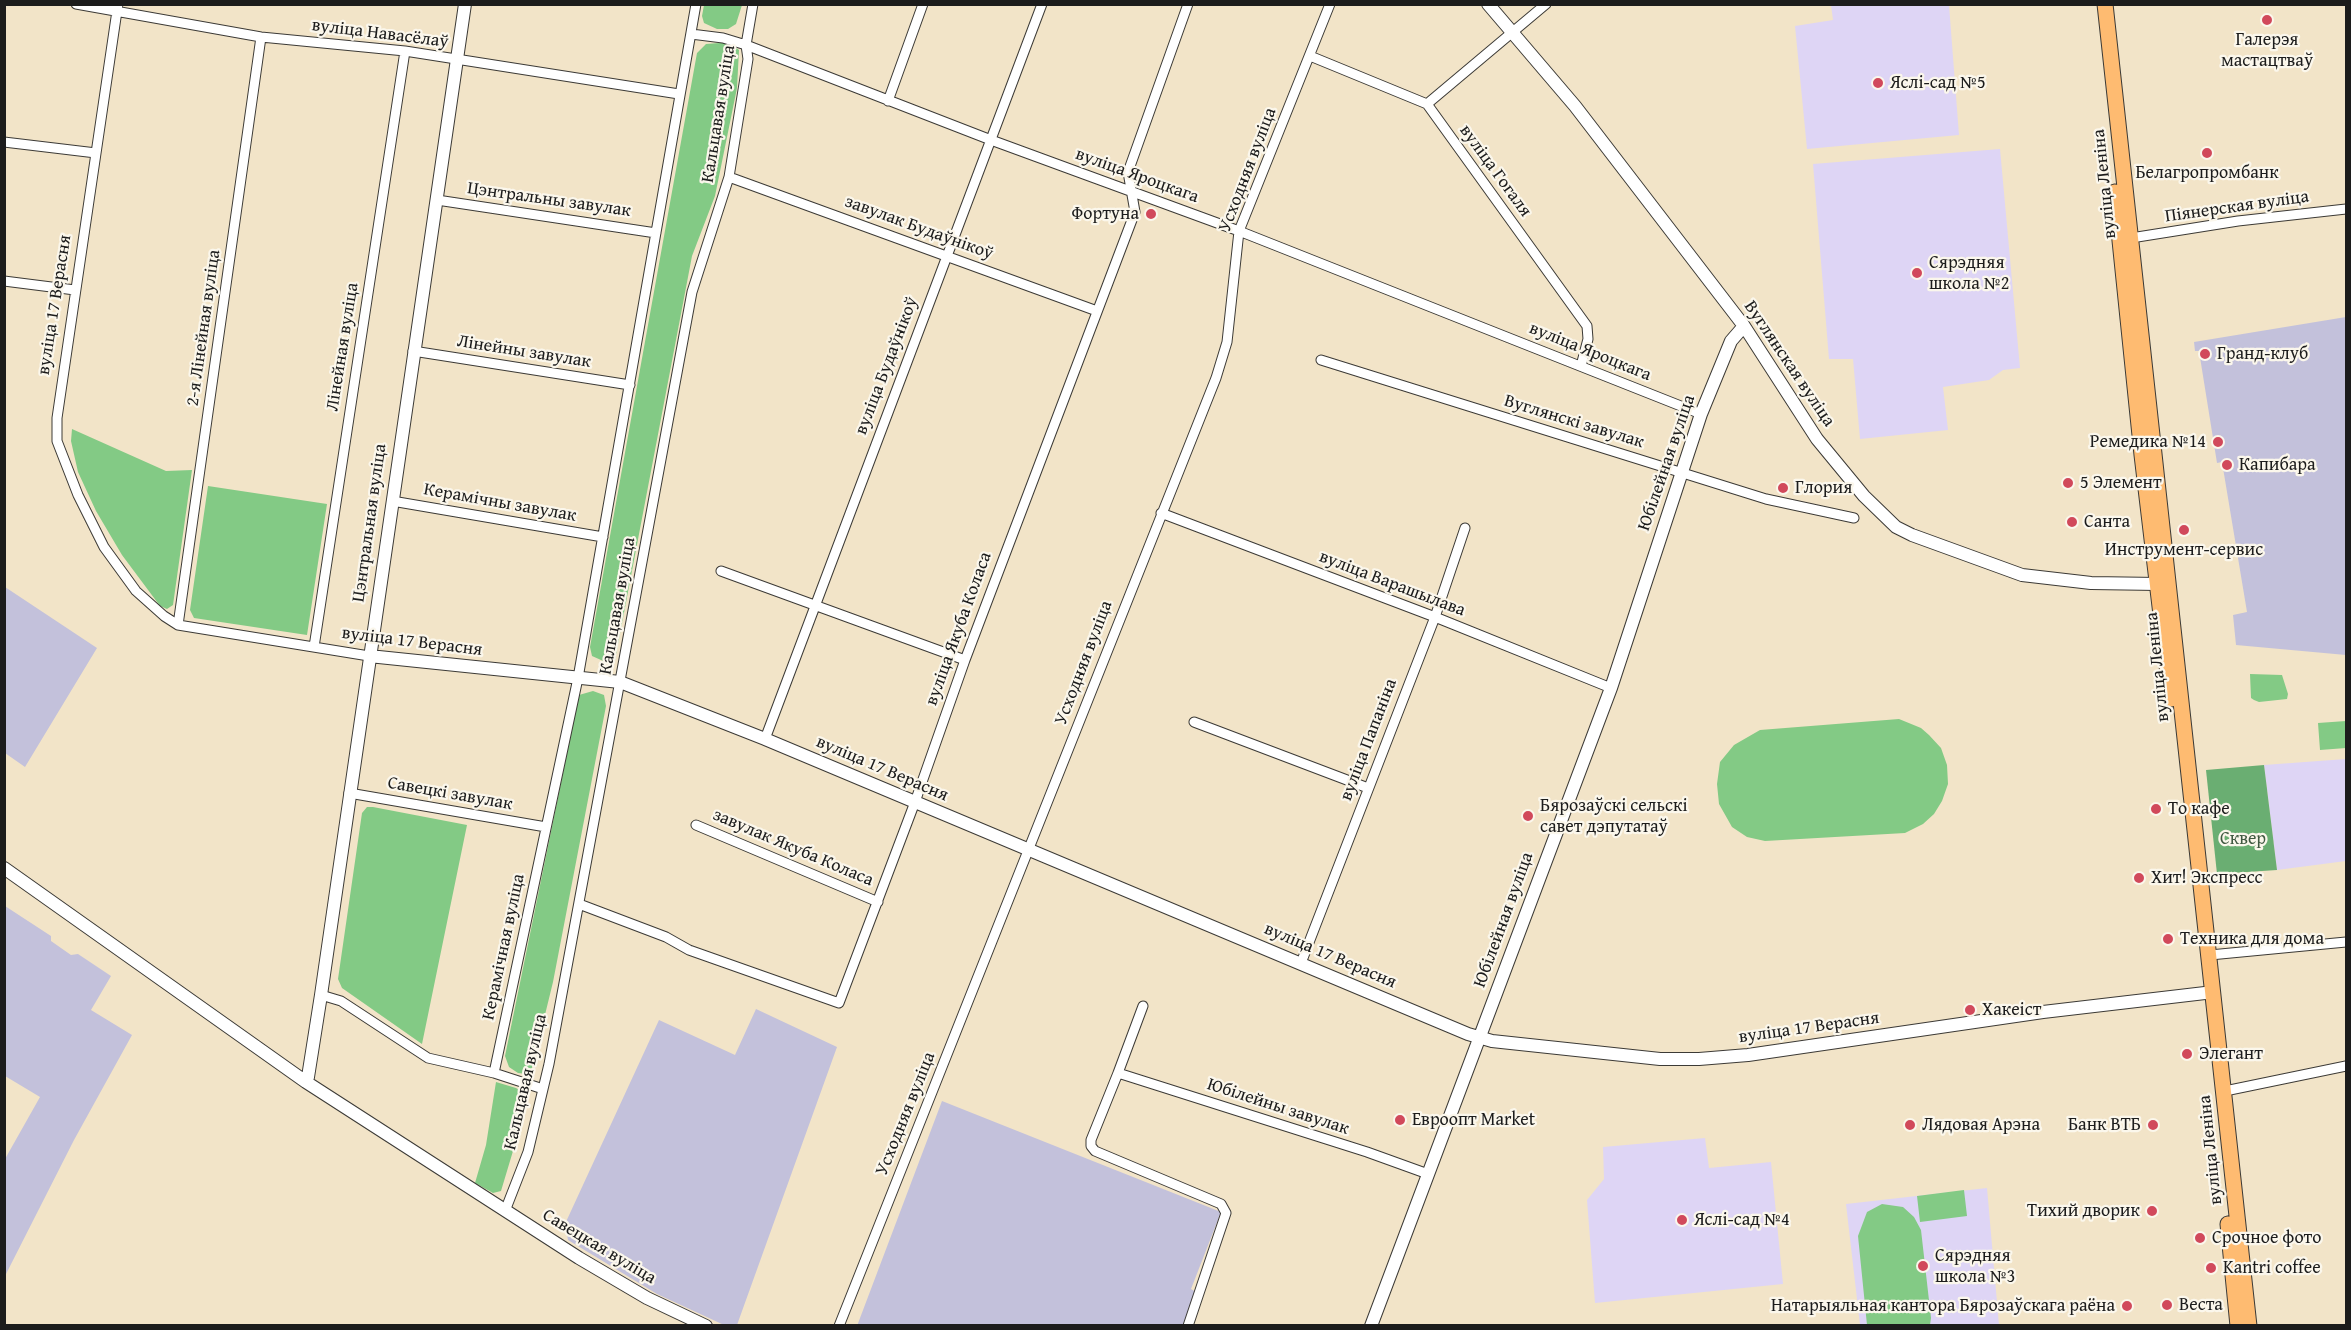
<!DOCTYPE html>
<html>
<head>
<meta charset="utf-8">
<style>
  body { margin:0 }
  #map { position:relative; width:2351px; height:1330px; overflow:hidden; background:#f2e4c8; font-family:"Gentium Book Plus",serif }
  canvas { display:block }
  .frame { position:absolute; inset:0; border:6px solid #1c1c1c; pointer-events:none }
</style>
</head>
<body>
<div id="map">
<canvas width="2351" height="1330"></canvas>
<div class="frame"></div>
</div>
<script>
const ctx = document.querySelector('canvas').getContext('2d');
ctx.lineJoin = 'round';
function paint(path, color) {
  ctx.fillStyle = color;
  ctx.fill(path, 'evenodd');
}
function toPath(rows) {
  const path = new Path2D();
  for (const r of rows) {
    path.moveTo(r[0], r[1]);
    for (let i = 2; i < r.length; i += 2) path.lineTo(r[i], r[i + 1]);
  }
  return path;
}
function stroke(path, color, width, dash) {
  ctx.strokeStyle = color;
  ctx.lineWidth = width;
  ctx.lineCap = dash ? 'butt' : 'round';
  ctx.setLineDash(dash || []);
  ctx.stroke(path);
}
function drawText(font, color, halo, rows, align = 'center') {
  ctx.font = font + ' "Gentium Book Plus",serif';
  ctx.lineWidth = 4.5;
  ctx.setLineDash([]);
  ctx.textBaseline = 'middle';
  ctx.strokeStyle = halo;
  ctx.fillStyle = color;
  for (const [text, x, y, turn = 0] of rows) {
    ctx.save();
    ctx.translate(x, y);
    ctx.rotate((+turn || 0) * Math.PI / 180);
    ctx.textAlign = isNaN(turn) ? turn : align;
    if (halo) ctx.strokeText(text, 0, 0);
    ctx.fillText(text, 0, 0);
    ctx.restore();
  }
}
const built = toPath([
  [1831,5,1949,5,1959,135,1807,149,1795,26,1833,20],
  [2000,149,2020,368,2003,370,1989,380,1943,387,1948,430,1860,439,1853,359,1829,359,1813,164],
  [2346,759,2346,861,2277,870,2264,765],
  [1705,1138,1709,1168,1771,1162,1783,1284,1595,1303,1587,1200,1604,1179,1603,1147],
  [1987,1188,1999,1325,1860,1325,1846,1204]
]);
const industrial = toPath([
  [2346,317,2346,655,2236,645,2233,615,2247,612,2222,462,2217,463,2199,351,2195,351,2194,342],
  [5,587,97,648,25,767,5,753],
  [5,906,51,936,51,941,71,955,78,954,111,976,91,1010,132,1035,74,1140,5,1276,5,1159,40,1097,5,1076],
  [756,1009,837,1047,737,1325,724,1325,657,1294,568,1240,565,1224,659,1020,735,1055],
  [942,1101,1221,1212,1191,1289,1196,1292,1184,1325,857,1326]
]);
const green = toPath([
  [704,5,704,4,742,5,736,24,728,29,717,29,704,23,702,16],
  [719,43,730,43,739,50,737,88,715,196,692,256,615,660,610,664,592,656,590,647,697,53,706,44],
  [72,429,166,471,192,470,173,605,167,609,160,606,122,555,96,511,78,472,71,441],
  [208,486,327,504,307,635,194,618,190,610],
  [2250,674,2282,675,2288,694,2287,699,2259,702,2254,700,2251,698],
  [593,691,604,695,606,706,553,982,532,1068,526,1074,518,1073,509,1067,505,1056,579,695],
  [1899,719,1921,728,1929,735,1941,748,1947,765,1948,784,1942,801,1934,814,1923,824,1905,833,1765,841,1747,837,1732,827,1719,804,1717,784,1720,762,1734,745,1760,730],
  [2346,721,2346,748,2320,750,2318,723],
  [367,807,373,807,467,825,422,1044,342,988,338,979,362,813],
  [496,1082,516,1088,524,1093,525,1111,501,1191,493,1193,475,1183,486,1145],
  [1964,1190,1967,1216,1920,1222,1917,1196],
  [1882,1204,1903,1207,1914,1217,1921,1230,1931,1318,1930,1325,1867,1325,1858,1236,1867,1212]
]);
const forest = toPath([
  [2264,765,2277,870,2217,874,2206,770]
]);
const minor = toPath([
  [76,4,261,37,405,51,679,94],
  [118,4,57,418,57,441,78,495,104,547,136,591,164,616,178,625,369,656],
  [691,34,723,38,746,45,991,140,1239,231,1701,414],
  [1310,56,1427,104,1587,326,1588,339,1581,366],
  [888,101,923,4],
  [1427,104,1546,4],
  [4,142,96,153],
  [729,177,1097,311],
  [437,200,656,233],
  [2131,238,2238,221,2346,209],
  [4,281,75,290],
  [413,351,630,385],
  [1321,360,1766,499,1854,518],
  [392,501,603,537],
  [1161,513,1435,617,1611,688],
  [721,571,965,660],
  [178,625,261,37],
  [314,647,405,51],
  [1194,722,1368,788],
  [765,739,1042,4],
  [349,793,546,827],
  [696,825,878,902],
  [579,904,666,937,689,950,839,1003,915,802,965,660,1135,212,1128,172,1188,4],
  [2210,955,2346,942],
  [1301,963,1435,617,1465,528],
  [321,995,341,1001,428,1058,494,1073,543,1089],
  [1143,1006,1118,1073,1367,1152,1428,1174],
  [494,1073,578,678,696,4],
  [1118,1073,1091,1140,1091,1146,1095,1151,1221,1204,1226,1213,1188,1326],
  [2225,1091,2346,1066],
  [505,1211,528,1152,549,1064,692,292,729,177,748,59,746,45,753,4],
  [839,1326,1216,378,1227,342,1239,231,1330,4]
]);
const tertiary = toPath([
  [1488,4,1575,106,1744,326,1817,439,1864,496,1896,527,1912,535,2022,575,2091,583,2158,584],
  [369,656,620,682,765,739,1468,1034,1492,1041,1660,1059,1699,1059,1748,1055,2043,1012,2205,993],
  [4,868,306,1082,579,1258,647,1298,706,1326],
  [306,1082,308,1077,321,995,465,4],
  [1371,1326,1611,688,1701,414,1731,341,1744,326]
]);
const primary = toPath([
  [2105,4,2249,1326],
  [2115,192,2142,455,2171,699],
  [2228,1224,2238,1326]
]);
const markers = [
  [2267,20,6,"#d1495b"],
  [1878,83,6,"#d1495b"],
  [2207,153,6,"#d1495b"],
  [1151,214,6,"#d1495b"],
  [1917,273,6,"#d1495b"],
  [2205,354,6,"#d1495b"],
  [2218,442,6,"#d1495b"],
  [2227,465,6,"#d1495b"],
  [2068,483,6,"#d1495b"],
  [1783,488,6,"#d1495b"],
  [2072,522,6,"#d1495b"],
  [2184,530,6,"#d1495b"],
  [2156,809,6,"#d1495b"],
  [1528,816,6,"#d1495b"],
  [2139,878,6,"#d1495b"],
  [2168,939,6,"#d1495b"],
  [1970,1010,6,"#d1495b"],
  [2187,1054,6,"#d1495b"],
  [1400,1120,6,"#d1495b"],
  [1910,1125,6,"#d1495b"],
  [2153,1125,6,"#d1495b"],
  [2152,1211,6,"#d1495b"],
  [1682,1220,6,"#d1495b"],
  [2200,1238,6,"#d1495b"],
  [1923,1266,6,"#d1495b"],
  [2211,1268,6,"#d1495b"],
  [2167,1305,6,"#d1495b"],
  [2127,1306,6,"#d1495b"]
];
const streetNames = [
  ["вуліца Навасёлаў",380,34,7],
  ["Кальцавая вуліца",719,114,-81],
  ["Усходняя вуліца",1248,170,-69],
  ["вуліца Гогаля",1495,171,54],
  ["вуліца Яроцкага",1137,176,20],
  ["вуліца Леніна",2105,184,-96],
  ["Цэнтральны завулак",549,200,8],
  ["Піянерская вуліца",2237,207,-8],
  ["завулак Будаўнікоў",919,228,20],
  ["вуліца 17 Верасня",55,305,-81],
  ["2-я Лінейная вуліца",204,328,-82],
  ["Лінейная вуліца",343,347,-81],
  ["Лінейны завулак",524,352,9],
  ["вуліца Яроцкага",1590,352,22],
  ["Вуглянская вуліца",1789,364,56],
  ["вуліца Будаўнікоў",887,366,-69],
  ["Вуглянскі завулак",1574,422,17],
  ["Юбілейная вуліца",1667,463,-71],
  ["Керамічны завулак",500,503,10],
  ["Цэнтральная вуліца",370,523,-82],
  ["вуліца Варашылава",1392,584,21],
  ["Кальцавая вуліца",618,606,-80],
  ["вуліца Якуба Коласа",959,629,-70],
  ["вуліца 17 Верасня",412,642,7],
  ["Усходняя вуліца",1084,663,-69],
  ["вуліца Леніна",2158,667,-96],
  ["вуліца Папаніна",1369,740,-69],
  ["вуліца 17 Верасня",882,769,23],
  ["Савецкі завулак",450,794,10],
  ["завулак Якуба Коласа",793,848,23],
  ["Юбілейная вуліца",1504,920,-70],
  ["Керамічная вуліца",504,947,-78],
  ["вуліца 17 Верасня",1330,956,23],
  ["вуліца 17 Верасня",1809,1028,-8],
  ["Кальцавая вуліца",526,1082,-77],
  ["Юбілейны завулак",1278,1107,18],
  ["Усходняя вуліца",906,1114,-68],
  ["вуліца Леніна",2211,1150,-96],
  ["Савецкая вуліца",599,1247,31]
];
const poiNames = [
  ["Галерэя",2267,40,"center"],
  ["мастацтваў",2267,61,"center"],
  ["Яслі-сад №5",1890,83],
  ["Белагропромбанк",2207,173,"center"],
  ["Фортуна",1139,214,"right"],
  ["Сярэдняя",1929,263],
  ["школа №2",1929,284],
  ["Гранд-клуб",2217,354],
  ["Ремедика №14",2206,442,"right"],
  ["Капибара",2239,465],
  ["5 Элемент",2080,483],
  ["Глория",1795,488],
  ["Санта",2084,522],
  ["Инструмент-сервис",2184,550,"center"],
  ["Бярозаўскі сельскі",1540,806],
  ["савет дэпутатаў",1540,827],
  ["То кафе",2168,809],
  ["Хит! Экспресс",2151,878],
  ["Техника для дома",2180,939],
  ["Хакеіст",1982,1010],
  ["Элегант",2199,1054],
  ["Евроопт Market",1412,1120],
  ["Лядовая Арэна",1922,1125],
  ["Банк ВТБ",2141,1125,"right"],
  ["Тихий дворик",2140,1211,"right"],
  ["Яслі-сад №4",1694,1220],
  ["Срочное фото",2212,1238],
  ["Сярэдняя",1935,1256],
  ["школа №3",1935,1277],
  ["Kantri coffee",2223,1268],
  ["Веста",2179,1305],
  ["Натарыяльная кантора Бярозаўскага раёна",2115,1306,"right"]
];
const parkNames = [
  ["Сквер",2243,839]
];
paint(built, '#ded5f5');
paint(industrial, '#c3c1db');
paint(green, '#83ca85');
paint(forest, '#6aae72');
stroke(minor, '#3c3a36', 11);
stroke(tertiary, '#3c3a36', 14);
stroke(primary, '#3c3a36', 17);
stroke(minor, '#fff', 9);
stroke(tertiary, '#fff', 12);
stroke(primary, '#febb71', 15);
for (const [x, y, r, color] of markers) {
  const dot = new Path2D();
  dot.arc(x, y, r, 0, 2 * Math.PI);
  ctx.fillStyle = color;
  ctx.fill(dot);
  stroke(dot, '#fbf7ec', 2);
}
drawText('18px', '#1c1c1c', '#fbf7ec', streetNames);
drawText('18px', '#1c1c1c', '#fbf7ec', poiNames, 'left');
drawText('18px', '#405941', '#fbf7ec', parkNames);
</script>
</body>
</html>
